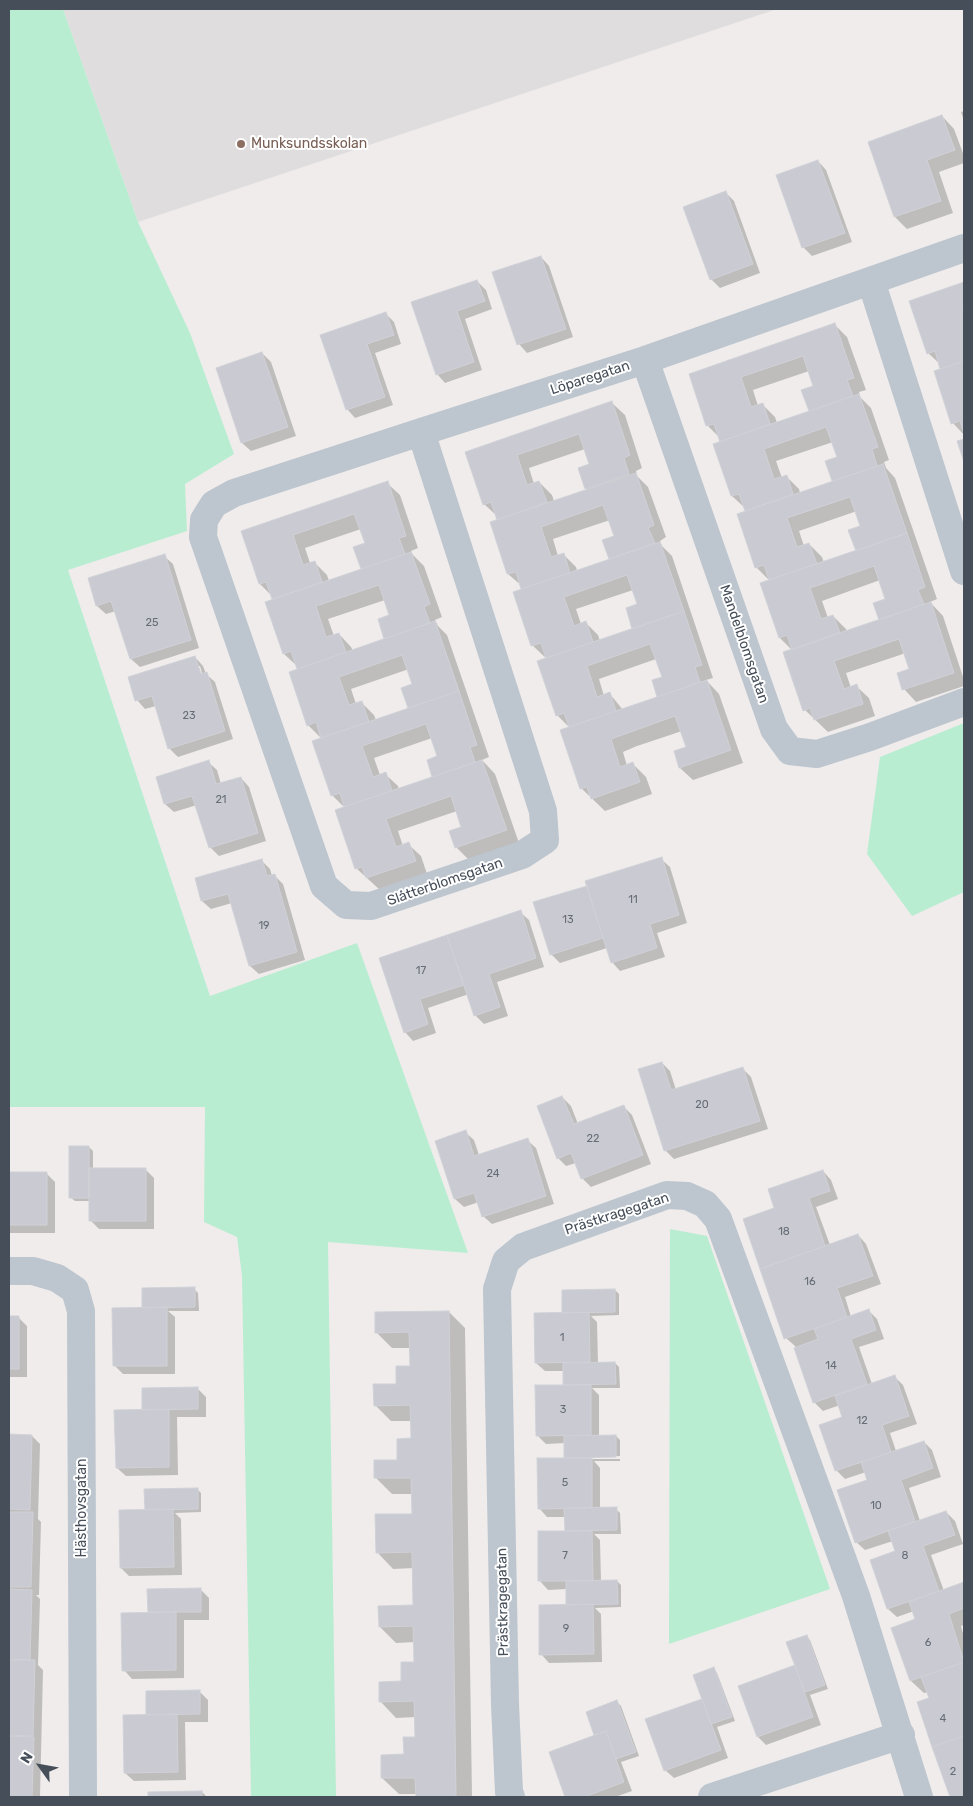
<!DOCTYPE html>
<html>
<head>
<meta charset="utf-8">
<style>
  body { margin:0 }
  #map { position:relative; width:973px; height:1806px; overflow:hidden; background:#efeceb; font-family:Rubik,sans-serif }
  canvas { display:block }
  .frame { position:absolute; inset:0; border:10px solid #454e59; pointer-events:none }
  .north { position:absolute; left:15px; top:1741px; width:50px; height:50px; -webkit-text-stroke:4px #fff; paint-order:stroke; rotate:302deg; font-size:14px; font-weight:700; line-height:20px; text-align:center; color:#454e59 }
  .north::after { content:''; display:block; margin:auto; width:18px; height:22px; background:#454e59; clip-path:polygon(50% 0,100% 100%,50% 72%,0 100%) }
</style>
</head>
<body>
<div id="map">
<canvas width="973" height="1806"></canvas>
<div class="frame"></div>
<div class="north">N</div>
</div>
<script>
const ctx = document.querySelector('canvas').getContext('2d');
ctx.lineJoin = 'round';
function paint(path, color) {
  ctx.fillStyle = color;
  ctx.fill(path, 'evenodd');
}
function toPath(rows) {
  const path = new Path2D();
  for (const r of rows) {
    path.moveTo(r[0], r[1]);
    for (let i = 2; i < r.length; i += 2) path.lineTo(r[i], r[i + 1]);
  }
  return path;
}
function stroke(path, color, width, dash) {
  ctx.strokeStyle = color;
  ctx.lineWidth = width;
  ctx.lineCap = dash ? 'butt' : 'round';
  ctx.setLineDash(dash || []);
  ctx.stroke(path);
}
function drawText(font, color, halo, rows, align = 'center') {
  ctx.font = font + ' Rubik,sans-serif';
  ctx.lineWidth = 4;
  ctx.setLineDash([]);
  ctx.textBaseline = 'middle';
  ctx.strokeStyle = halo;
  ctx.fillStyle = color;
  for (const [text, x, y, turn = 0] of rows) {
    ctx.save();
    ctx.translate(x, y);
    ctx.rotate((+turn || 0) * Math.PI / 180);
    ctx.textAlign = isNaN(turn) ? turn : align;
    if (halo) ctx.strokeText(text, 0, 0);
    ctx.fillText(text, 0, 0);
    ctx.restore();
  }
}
const education = toPath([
  [63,9,777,9,138,222]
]);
const green = toPath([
  [9,9,63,9,138,222,190,333,234,454,185,484,187,531,68,570,210,996,357,943,468,1253,328,1242,336,1797,251,1797,242,1276,237,1237,204,1222,205,1107,9,1107],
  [964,723,964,892,912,916,867,854,880,757],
  [670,1229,707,1236,830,1589,669,1644]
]);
const shadow = toPath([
  [964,111,964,121,961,112],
  [942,116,954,129,964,156,964,163,939,172,953,213,907,229,895,217,869,143],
  [818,161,826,170,852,242,812,256,804,248,778,175],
  [726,193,734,201,760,273,720,288,711,279],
  [541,257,549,266,573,337,527,353,519,344],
  [477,281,486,290,492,309,465,319,482,370,445,383,437,374,413,303],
  [964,283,964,435,953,423,941,365,928,353,911,301],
  [386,314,394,322,401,344,375,353,393,405,355,418,347,409,322,335],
  [835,325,847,337,866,390,859,392,860,397,871,408,889,460,884,462,886,468,895,478,937,599,930,602,943,616,964,680,964,686,916,702,904,689,910,670,905,653,900,655,846,673,851,688,856,686,869,698,875,716,828,732,805,710,785,653,793,651,780,638,770,581,756,567,746,512,745,508,732,496,720,438,708,426,690,374],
  [809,371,814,386,803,390,810,412,777,423,775,417,762,404,758,406,753,390],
  [833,442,839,458,827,462,834,482,800,493,799,489,786,476,782,478,776,461],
  [857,511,862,527,857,552,824,563,822,557,809,544,804,546,799,531],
  [880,580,887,599,880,621,847,632,846,629,833,616,828,618,822,601],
  [262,353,271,362,296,436,251,451,242,443],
  [612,403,625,415,642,468,636,471,637,476,648,487,666,537,660,541,662,546,672,556,713,678,706,680,719,694,743,763,693,780,680,768,675,752,687,748,682,731,637,746,623,752,627,766,633,764,646,777,652,794,605,811,581,788,570,728,557,715,547,659,532,645,522,586,508,574,491,523,498,520,497,516,484,504,467,452],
  [585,449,591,464,579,468,587,490,554,501,552,495,539,482,534,484,529,468],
  [610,520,615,536,604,540,610,560,577,571,576,567,563,554,558,556,553,539],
  [633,590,638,605,634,629,600,641,598,635,586,623,581,624,576,609],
  [656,659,663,677,653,681,659,697,623,710,610,694,604,696,599,679],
  [387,483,400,495,418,548,411,551,413,555,424,566,442,617,435,620,438,626,447,635,489,757,482,760,495,774,519,843,469,860,456,847,463,828,457,811,398,831,403,846,408,844,421,856,427,874,380,890,356,868,345,808,332,795,322,739,308,725,298,670,297,666,284,654,272,596,260,584,242,532],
  [361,529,366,544,355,548,362,570,329,581,327,575,314,562,310,563,305,548],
  [385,600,391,616,386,640,353,651,351,647,339,634,334,636,328,619],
  [409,669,414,685,403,689,409,709,376,720,374,715,361,702,356,704,351,689],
  [432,738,439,757,428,761,434,778,399,790,398,786,385,774,380,775,374,758],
  [164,556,173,564,199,648,140,667,131,659,116,611,106,614,97,606],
  [195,657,203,666,206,674,215,682,233,739,178,757,169,748,156,706,145,709,137,700],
  [197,666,200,666,204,680,202,680],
  [208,762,217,770,221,784,241,778,249,787,266,841,219,856,210,847,197,805,174,812,165,804,157,778],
  [661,859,670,867,687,923,657,933,665,957,620,971,612,962,607,948,560,963,551,954,588,886],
  [261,860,270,869,272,876,274,875,283,884,305,960,259,974,250,966,232,903,211,909,202,901,197,879],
  [520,912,529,920,544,967,497,982,508,1016,484,1024,475,1015,469,994,428,1008,436,1033,413,1041,405,1032,380,958],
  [662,1063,670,1071,676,1090,743,1069,751,1077,768,1129,674,1159,665,1150],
  [562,1097,571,1106,578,1124,624,1107,632,1115,651,1164,591,1187,582,1178,576,1163,566,1166,558,1158],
  [465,1132,474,1140,479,1155,527,1140,536,1148,554,1204,492,1224,483,1216,479,1202,464,1207,455,1199,437,1142],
  [89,1147,93,1151,93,1169,145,1169,154,1178,154,1229,99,1229,91,1221,90,1201,75,1201,70,1197],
  [823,1171,831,1180,838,1199,816,1207,830,1245,858,1235,866,1244,881,1284,845,1297,851,1317,869,1311,877,1319,884,1339,859,1347,872,1384,894,1376,903,1385,917,1424,890,1433,896,1451,924,1442,932,1450,941,1477,909,1488,920,1521,946,1512,955,1521,963,1544,931,1555,944,1591,964,1584,964,1625,961,1626,964,1637,964,1797,951,1797,918,1702,930,1698,928,1692,924,1693,911,1681,893,1628,917,1620,914,1611,897,1617,888,1609,872,1561,897,1552,893,1541,865,1550,856,1542,869,1480,866,1472,845,1479,837,1471,821,1426,844,1418,840,1405,823,1411,814,1402,795,1346,786,1338,776,1208],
  [9,1173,46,1173,55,1182,55,1233,9,1233],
  [194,1289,198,1293,199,1311,168,1311,175,1317,175,1374,123,1374,115,1366,144,1309],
  [615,1290,619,1294,619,1315,591,1316,597,1322,598,1364,615,1363,619,1367,620,1388,592,1388,599,1395,599,1436,616,1436,620,1440,620,1456,589,1457,591,1459,620,1459,620,1461,594,1461,600,1468,600,1509,616,1509,620,1513,621,1534,594,1534,600,1540,601,1582,617,1581,621,1585,621,1607,595,1608,601,1614,602,1662,549,1663,541,1654,567,1606,567,1589,548,1590,540,1581,566,1532,566,1517,547,1517,539,1508,566,1459,565,1443,546,1444,537,1435,566,1386,564,1384,564,1371,545,1371,536,1363,563,1314],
  [449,1312,465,1328,472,1797,417,1797,417,1794,399,1794,382,1778,405,1756,416,1738,416,1717,396,1718,380,1701,402,1682,415,1663,415,1642,396,1643,380,1627,414,1606,414,1568,393,1569,377,1552,413,1515,413,1494,392,1494,376,1478,398,1461,412,1440,412,1421,391,1421,375,1405,397,1385,411,1367,411,1348,392,1348,376,1332],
  [9,1317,18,1317,27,1326,27,1377,9,1377],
  [197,1388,206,1397,206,1417,177,1417,178,1475,126,1476,117,1468,144,1411],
  [9,1435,32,1436,40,1444,38,1519,41,1522,39,1595,36,1595,40,1599,38,1665,43,1670,40,1797,9,1797],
  [197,1489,201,1493,201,1512,175,1513,181,1519,182,1575,129,1576,121,1568,146,1511],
  [200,1589,209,1598,209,1620,184,1620,184,1678,132,1679,124,1670,149,1614,148,1590],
  [806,1636,810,1640,828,1689,810,1695,821,1725,766,1745,758,1737,740,1687,796,1666],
  [713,1669,717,1673,735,1721,717,1727,728,1758,674,1778,665,1770,704,1699],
  [199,1691,208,1700,208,1722,185,1722,186,1780,134,1781,125,1773,147,1716],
  [617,1702,621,1706,639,1756,621,1762,632,1791,615,1797,567,1797,551,1753,597,1736,595,1735],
  [202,1792,207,1797,150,1797,150,1793]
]);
const building = toPath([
  [942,115,955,150,927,160,941,201,894,217,868,142,942,115],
  [818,160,845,233,802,248,776,175,818,160],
  [726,191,753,264,710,280,683,207,726,191],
  [541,256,566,329,517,345,492,272,541,256],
  [477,280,485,301,457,311,474,362,436,375,411,302,477,280],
  [964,282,964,304,962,305,964,312,964,361,940,369,935,351,927,354,909,301,964,282],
  [386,312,394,335,367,344,385,397,346,410,320,335,386,312],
  [835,323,854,378,847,380,853,396,809,411,801,390,813,386,803,356,741,377,751,407,763,403,770,424,720,442,714,424,706,426,689,374,835,323],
  [262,352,288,427,241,443,216,368,262,352],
  [964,361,964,434,960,421,951,424,934,371,964,361],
  [859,394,878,447,872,449,877,466,832,481,825,461,837,457,826,427,764,449,774,479,787,475,793,494,745,511,739,494,731,496,713,444,859,394],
  [612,401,630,455,624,458,629,474,585,489,578,468,589,464,579,434,517,455,527,485,539,481,547,502,497,520,491,502,483,505,465,452,612,401],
  [964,439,964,462,957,441,964,439],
  [883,464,907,533,856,551,848,530,860,526,850,497,787,518,797,547,809,543,817,564,769,580,764,565,755,568,737,514,883,464],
  [636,473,654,525,648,528,655,543,609,559,602,540,614,536,603,505,541,527,551,557,564,553,570,573,521,589,516,572,507,574,490,522,636,473],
  [388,481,406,536,399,538,405,554,361,569,353,547,365,543,354,514,293,535,303,565,315,561,322,582,272,599,266,582,259,584,241,531,388,481],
  [907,533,925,587,918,590,924,604,879,620,873,603,885,599,874,566,810,588,821,619,833,615,840,633,792,650,787,635,779,638,760,583,907,533],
  [660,542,684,611,632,629,626,608,637,604,627,575,564,597,574,626,586,621,593,642,546,658,541,643,531,646,513,592,660,542],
  [411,552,430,604,424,607,430,623,384,639,378,619,389,615,379,585,316,606,326,637,339,633,346,652,297,669,291,651,283,654,265,602,411,552],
  [165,554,191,640,130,659,111,601,96,606,88,578,165,554],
  [931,602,954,673,902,690,897,673,909,669,899,639,834,661,844,689,857,684,863,704,814,720,810,708,803,711,783,652,931,602],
  [684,611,702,665,695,667,700,682,657,697,652,680,662,677,650,644,587,666,597,697,610,692,616,711,569,727,564,713,556,716,537,661,684,611],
  [435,621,459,691,408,708,401,688,412,684,402,655,339,677,349,705,362,701,369,722,321,738,316,722,307,726,289,672,435,621],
  [195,656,201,674,207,672,225,731,168,749,152,696,135,701,128,677,195,656],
  [707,680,731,750,679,768,674,751,686,747,675,716,611,739,620,767,633,762,640,782,591,799,587,787,580,789,560,730,707,680],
  [459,691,477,745,470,747,475,762,432,777,427,760,437,756,426,724,362,746,373,777,386,772,392,791,344,807,340,793,331,796,312,741,459,691],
  [209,760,216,784,241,777,258,833,209,848,192,796,164,804,156,777,209,760],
  [482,760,507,830,455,848,449,831,461,827,451,796,386,819,396,847,409,842,416,861,366,878,362,867,355,869,335,810,482,760],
  [662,857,679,915,650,924,657,948,611,963,585,881,662,857],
  [262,859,267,876,275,874,297,952,249,966,228,894,201,901,195,878,262,859],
  [587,886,603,938,550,955,533,902,587,886],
  [521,910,536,958,489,974,500,1007,474,1016,447,935,521,910],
  [447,935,464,985,420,999,428,1024,404,1033,379,958,447,935],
  [662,1062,671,1090,743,1067,760,1121,664,1151,638,1069,662,1062],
  [562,1096,574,1124,624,1105,643,1155,581,1179,571,1153,557,1159,537,1106,562,1096],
  [466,1130,474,1156,528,1138,546,1196,482,1217,474,1193,454,1199,435,1141,466,1130],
  [69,1146,89,1146,89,1198,69,1198,69,1146],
  [89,1168,146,1168,146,1221,89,1221,89,1168],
  [823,1170,830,1191,809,1198,825,1246,760,1269,743,1219,774,1208,768,1189,823,1170],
  [9,1172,47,1172,47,1225,9,1225,9,1172],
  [858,1234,873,1276,837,1288,847,1317,784,1339,760,1269,858,1234],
  [195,1287,195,1307,142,1308,142,1288,195,1287],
  [615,1289,615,1312,562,1313,562,1290,615,1289],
  [167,1307,167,1366,113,1366,112,1308,167,1307],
  [869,1309,876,1330,851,1339,867,1384,813,1403,794,1348,818,1339,814,1329,869,1309],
  [449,1311,456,1797,416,1797,415,1778,381,1778,381,1755,404,1754,403,1737,415,1737,414,1701,379,1702,379,1682,401,1681,401,1662,414,1662,413,1626,379,1627,378,1606,413,1605,412,1552,376,1553,375,1514,412,1514,411,1478,374,1478,374,1460,397,1460,397,1439,411,1438,410,1405,374,1406,373,1384,396,1384,396,1366,410,1366,409,1332,375,1333,375,1312,449,1311],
  [589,1312,590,1362,535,1363,534,1313,589,1312],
  [9,1316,19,1316,19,1369,9,1369,9,1316],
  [615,1362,616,1384,563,1385,563,1363,615,1362],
  [895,1375,909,1416,882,1425,891,1452,835,1471,819,1425,842,1417,835,1396,895,1375],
  [535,1385,591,1385,591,1435,536,1436,535,1385],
  [198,1387,198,1409,142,1410,142,1388,198,1387],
  [169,1409,169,1467,116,1468,114,1410,169,1409],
  [9,1434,32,1435,30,1510,9,1509,9,1434],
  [616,1435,616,1457,564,1458,564,1436,616,1435],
  [924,1441,933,1468,901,1480,915,1521,855,1543,837,1490,867,1480,861,1462,924,1441],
  [537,1458,592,1458,592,1508,538,1509,537,1458],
  [198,1488,198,1509,145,1510,144,1489,198,1488],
  [617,1507,617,1530,565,1531,564,1508,617,1507],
  [173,1509,174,1567,120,1568,119,1510,173,1509],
  [946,1511,955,1535,923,1546,939,1591,887,1609,870,1560,895,1551,888,1531,946,1511],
  [9,1512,33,1512,31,1587,9,1587,9,1512],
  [538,1531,592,1531,593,1581,538,1581,538,1531],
  [617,1580,618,1604,566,1605,566,1581,617,1580],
  [964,1582,964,1608,949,1614,964,1662,910,1681,891,1628,915,1619,909,1602,964,1582],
  [201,1588,201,1612,148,1612,147,1589,201,1588],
  [9,1589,32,1590,30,1660,9,1659,9,1589],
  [593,1604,594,1654,539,1655,539,1605,593,1604],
  [176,1612,176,1670,122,1671,121,1613,176,1612],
  [807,1635,825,1685,805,1692,786,1642,807,1635],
  [9,1660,35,1660,33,1736,9,1735,9,1660],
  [964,1662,964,1736,932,1747,917,1702,929,1698,921,1677,964,1662],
  [795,1665,813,1717,757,1737,738,1686,795,1665],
  [714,1667,732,1717,711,1724,693,1675,714,1667],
  [200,1690,200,1714,146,1715,146,1691,200,1690],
  [702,1699,721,1750,664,1771,645,1719,702,1699],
  [617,1700,636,1752,616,1759,606,1731,594,1735,586,1712,617,1700],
  [177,1714,178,1772,124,1773,123,1715,177,1714],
  [606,1731,624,1782,584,1797,565,1797,549,1752,606,1731],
  [9,1736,34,1737,32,1797,9,1797,9,1736],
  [964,1736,964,1797,950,1797,932,1747,964,1736],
  [202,1791,202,1797,148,1797,148,1792,202,1791]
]);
const minor = toPath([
  [871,281,964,571],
  [645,360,774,729,790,751,817,754,870,737,964,702],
  [421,432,543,811,545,840,522,855,371,906,346,905,324,886,203,537,204,520,214,504,234,493,421,432,645,360,964,248],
  [9,1271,33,1271,57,1278,75,1290,81,1311,83,1797],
  [511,1797,509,1792,505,1704,497,1289,506,1261,523,1247,667,1195,687,1196,705,1204,718,1219,856,1596,919,1797],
  [712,1797,901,1735]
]);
const markers = [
  [241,144,5,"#8d6e63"]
];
const numberNames = [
  ["25",152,623],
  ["23",189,716],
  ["21",221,800],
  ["11",633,900],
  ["13",568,920],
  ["19",264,926],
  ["17",421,971],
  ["20",702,1105],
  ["22",593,1139],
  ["24",493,1174],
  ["18",784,1232],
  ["16",810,1282],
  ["1",562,1338],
  ["14",831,1366],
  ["3",563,1410],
  ["12",862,1421],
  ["5",565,1483],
  ["10",876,1506],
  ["7",565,1556],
  ["8",905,1556],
  ["9",566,1629],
  ["6",928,1643],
  ["4",943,1719],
  ["2",953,1772]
];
const educationNames = [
  ["Munksundsskolan",251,144]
];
const streetNames = [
  ["Löparegatan",590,378,-18],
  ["Mandelblomsgatan",744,644,71],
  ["Slåtterblomsgatan",445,882,-19],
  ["Prästkragegatan",617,1214,-18],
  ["Hästhovsgatan",82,1508,-90],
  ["Prästkragegatan",503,1602,-91]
];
paint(education, '#e0ddde');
paint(green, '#b9edd1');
paint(shadow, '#0003');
paint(building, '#c9cad2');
stroke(building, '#d0d1d7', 1);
stroke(minor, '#bdc5ce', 28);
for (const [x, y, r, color] of markers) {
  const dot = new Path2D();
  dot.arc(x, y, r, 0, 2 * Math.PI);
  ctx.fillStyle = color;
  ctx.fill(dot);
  stroke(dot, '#fff', 2);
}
drawText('11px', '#666d77', null, numberNames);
drawText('14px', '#785e54', '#fff', educationNames, 'left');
drawText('14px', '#454e59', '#fff', streetNames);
</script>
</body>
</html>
